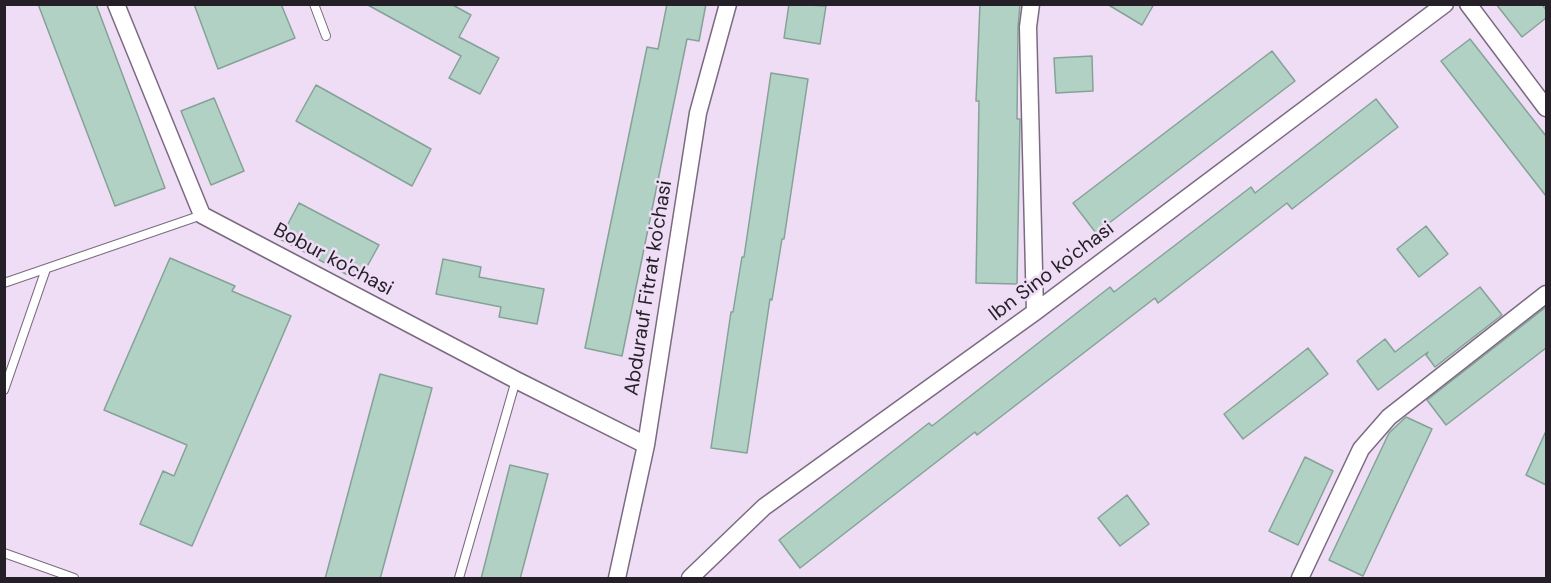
<!DOCTYPE html>
<html>
<head>
<meta charset="utf-8">
<style>
  body { margin:0 }
  #map { position:relative; width:1551px; height:583px; overflow:hidden; background:#eeddf5; font-family:"DM Sans",sans-serif }
  canvas { display:block }
  .frame { position:absolute; inset:0; border:6px solid #251f27; pointer-events:none }
</style>
</head>
<body>
<div id="map">
<canvas width="1551" height="583"></canvas>
<div class="frame"></div>
</div>
<script>
const ctx = document.querySelector('canvas').getContext('2d');
ctx.lineJoin = 'round';
function paint(path, color) {
  ctx.fillStyle = color;
  ctx.fill(path, 'evenodd');
}
function toPath(rows) {
  const path = new Path2D();
  for (const r of rows) {
    path.moveTo(r[0], r[1]);
    for (let i = 2; i < r.length; i += 2) path.lineTo(r[i], r[i + 1]);
  }
  return path;
}
function stroke(path, color, width, dash) {
  ctx.strokeStyle = color;
  ctx.lineWidth = width;
  ctx.lineCap = dash ? 'butt' : 'round';
  ctx.setLineDash(dash || []);
  ctx.stroke(path);
}
function drawText(font, color, halo, rows, align = 'center') {
  ctx.font = font + ' "DM Sans",sans-serif';
  ctx.lineWidth = 5;
  ctx.setLineDash([]);
  ctx.textBaseline = 'middle';
  ctx.strokeStyle = halo;
  ctx.fillStyle = color;
  for (const [text, x, y, turn = 0] of rows) {
    ctx.save();
    ctx.translate(x, y);
    ctx.rotate((+turn || 0) * Math.PI / 180);
    ctx.textAlign = isNaN(turn) ? turn : align;
    if (halo) ctx.strokeText(text, 0, 0);
    ctx.fillText(text, 0, 0);
    ctx.restore();
  }
}
const building = toPath([
  [38,4,96,4,165,188,115,206,38,4],
  [194,4,281,4,295,38,218,69,194,4],
  [366,4,451,4,471,15,459,37,499,58,480,94,449,78,461,56,366,4],
  [667,4,706,4,699,41,687,39,622,356,585,348,647,47,658,49,667,4],
  [789,4,826,6,820,44,784,38,789,4],
  [980,4,1020,4,1018,27,1017,119,1020,119,1017,284,976,283,979,101,976,101,980,4],
  [1107,4,1154,4,1142,25,1107,4],
  [1496,4,1542,4,1546,10,1546,18,1522,37,1496,4],
  [1470,39,1546,136,1546,196,1441,61,1470,39],
  [1272,51,1295,81,1096,233,1073,203,1272,51],
  [1092,56,1093,91,1056,93,1054,58,1092,56],
  [771,73,808,79,784,239,782,239,772,300,770,299,747,453,711,448,731,312,733,312,742,257,744,257,771,73],
  [316,85,431,149,412,186,296,121,316,85],
  [214,98,244,171,211,185,181,111,214,98],
  [1376,99,1398,127,1292,209,1287,203,1158,303,1155,298,977,435,975,432,800,568,779,540,929,423,932,426,1110,287,1114,292,1251,187,1255,193,1376,99],
  [299,203,379,245,359,281,280,239,299,203],
  [1426,226,1448,254,1419,277,1397,249,1426,226],
  [170,258,235,286,232,291,291,316,192,546,140,524,163,471,174,476,187,445,104,410,170,258],
  [443,259,481,267,479,277,544,289,537,324,499,317,501,307,436,294,443,259],
  [1480,287,1502,315,1435,367,1426,355,1428,352,1378,390,1357,361,1385,339,1395,352,1480,287],
  [1546,307,1546,348,1446,425,1427,400,1546,307],
  [1308,348,1328,374,1243,439,1224,414,1308,348],
  [380,374,432,388,380,579,325,579,380,374],
  [1406,417,1432,429,1363,576,1329,560,1389,433,1406,417],
  [1546,431,1546,485,1526,475,1546,431],
  [1305,457,1333,471,1298,545,1269,531,1305,457],
  [510,465,548,474,520,579,481,579,510,465],
  [1127,495,1149,524,1120,546,1098,518,1127,495]
]);
const lane = toPath([
  [314,4,326,36],
  [4,283,202,215],
  [4,390,46,269],
  [4,553,74,578],
  [459,578,516,380]
]);
const street = toPath([
  [116,4,202,215,516,380,646,445],
  [1031,4,1028,27,1035,312],
  [1468,4,1546,108],
  [617,578,646,445,698,113,728,4],
  [690,578,764,507,1035,312,1445,4],
  [1300,578,1361,449,1389,417,1546,294]
]);
const streetNames = [
  ["Bobur ko'chasi",333,260,28],
  ["Ibn Sino ko'chasi",1052,272,-37],
  ["Abdurauf Fitrat ko'chasi",649,288,-81]
];
paint(building, '#b2d1c5');
stroke(building, '#85a297', 1.5);
stroke(lane, '#7a6b80', 10);
stroke(street, '#7a6b80', 19);
stroke(lane, '#fff', 8);
stroke(street, '#fff', 16);
drawText('20px', '#251f27', '#eeddf5', streetNames);
</script>
</body>
</html>
